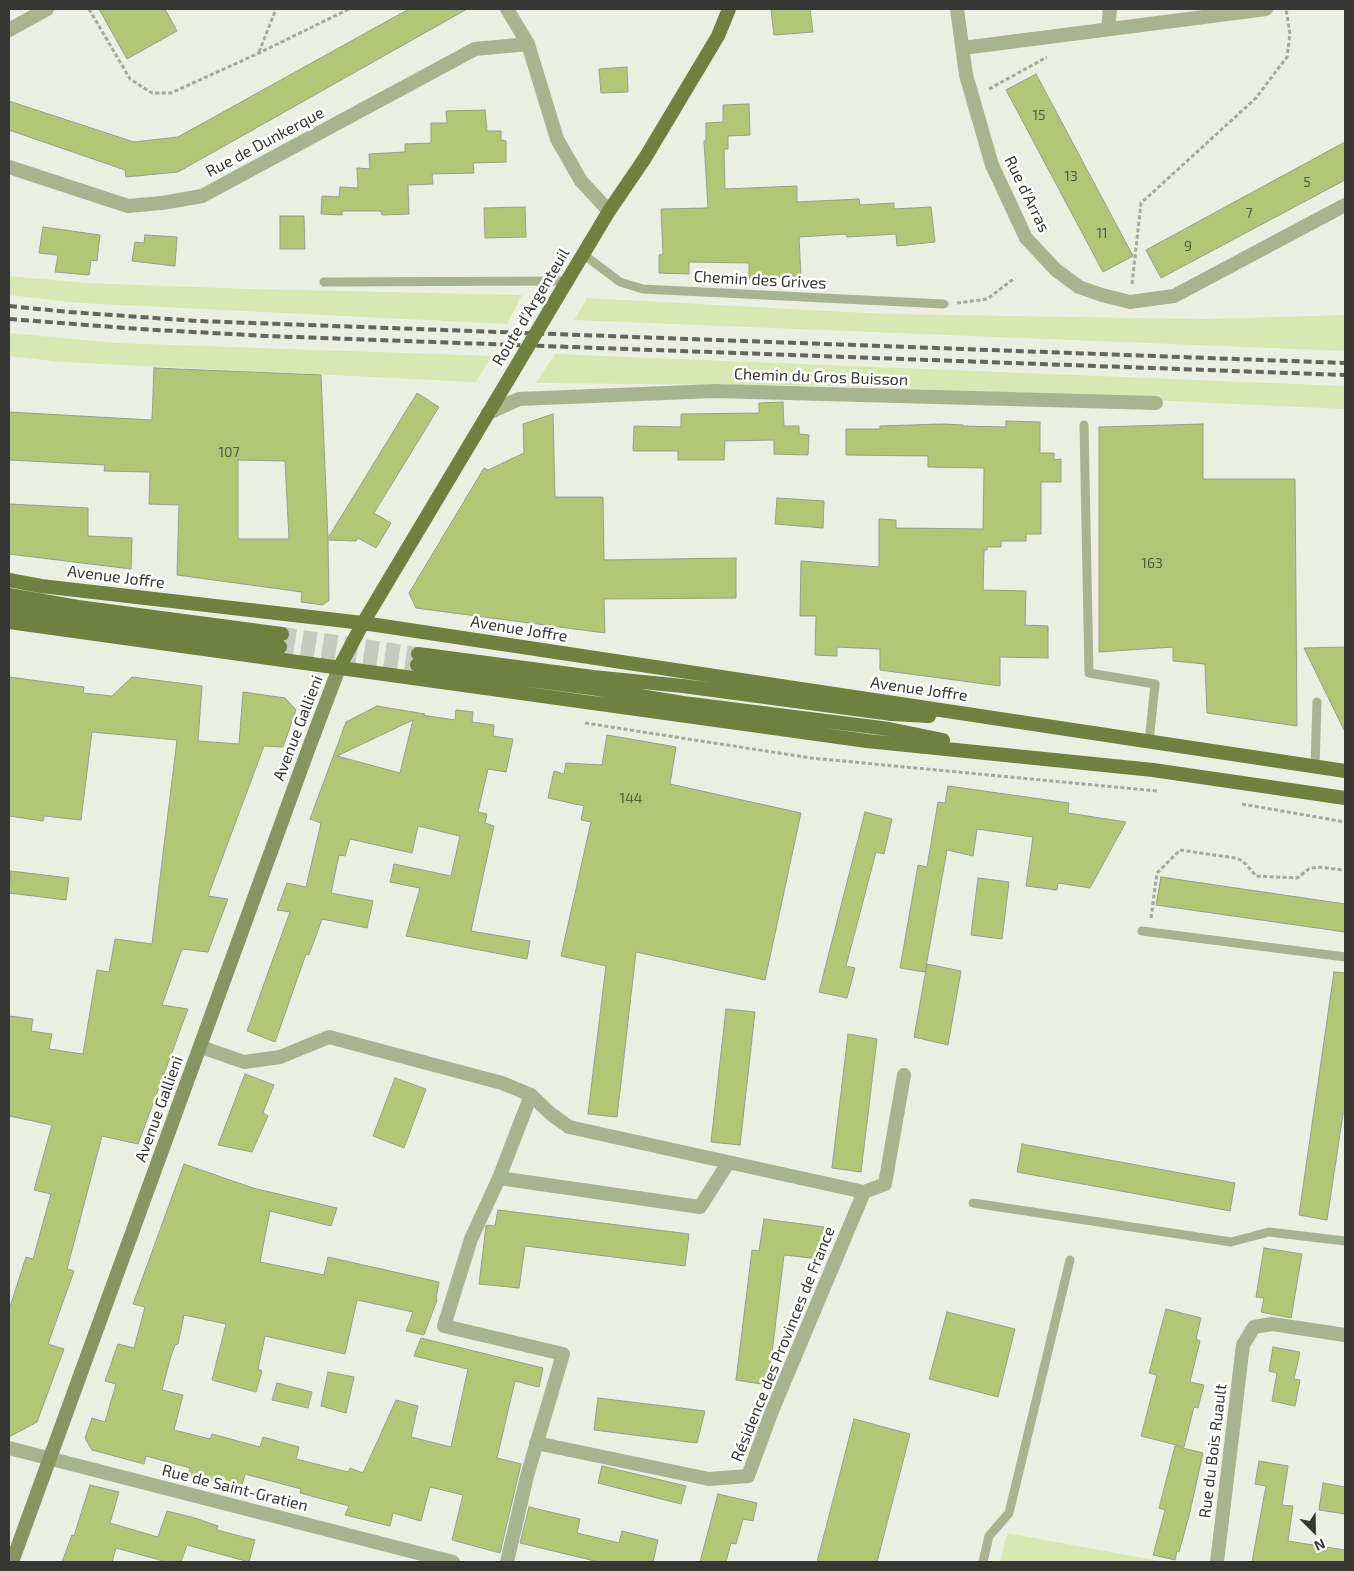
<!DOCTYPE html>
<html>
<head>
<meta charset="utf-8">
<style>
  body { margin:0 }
  #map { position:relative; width:1354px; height:1571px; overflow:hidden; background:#ebefe2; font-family:"Exo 2",sans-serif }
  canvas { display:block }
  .frame { position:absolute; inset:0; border:10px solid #363732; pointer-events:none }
  .north { position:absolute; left:1289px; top:1506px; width:50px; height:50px; -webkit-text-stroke:4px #fff; paint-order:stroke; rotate:157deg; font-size:14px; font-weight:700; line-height:20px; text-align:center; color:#363732 }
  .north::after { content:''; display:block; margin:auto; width:18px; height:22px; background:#363732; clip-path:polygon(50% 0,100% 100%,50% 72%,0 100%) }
</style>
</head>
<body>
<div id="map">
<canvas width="1354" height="1571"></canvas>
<div class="frame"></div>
<div class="north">N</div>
</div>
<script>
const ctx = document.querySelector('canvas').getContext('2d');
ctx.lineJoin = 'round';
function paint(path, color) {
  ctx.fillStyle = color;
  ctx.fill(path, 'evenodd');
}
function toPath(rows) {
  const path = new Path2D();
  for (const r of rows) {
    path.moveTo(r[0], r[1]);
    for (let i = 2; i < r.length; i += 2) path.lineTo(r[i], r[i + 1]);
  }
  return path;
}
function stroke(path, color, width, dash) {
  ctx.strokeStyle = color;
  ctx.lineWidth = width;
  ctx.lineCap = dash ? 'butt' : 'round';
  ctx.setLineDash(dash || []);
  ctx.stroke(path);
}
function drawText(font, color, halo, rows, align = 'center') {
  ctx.font = font + ' "Exo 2",sans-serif';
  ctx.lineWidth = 5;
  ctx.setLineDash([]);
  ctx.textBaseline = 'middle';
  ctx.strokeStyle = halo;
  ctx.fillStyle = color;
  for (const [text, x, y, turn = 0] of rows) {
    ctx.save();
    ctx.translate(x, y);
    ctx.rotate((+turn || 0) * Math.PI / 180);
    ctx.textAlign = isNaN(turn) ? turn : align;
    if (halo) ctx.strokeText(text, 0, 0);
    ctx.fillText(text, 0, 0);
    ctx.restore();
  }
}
const green = toPath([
  [9,276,85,283,251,289,522,295,507,324,80,303,9,295],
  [587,298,885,314,1206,319,1345,315,1345,351,574,320],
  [9,333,116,343,492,356,476,382,61,362,9,356],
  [555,354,1345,386,1345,409,841,386,536,383],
  [1007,1533,1165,1562,1000,1562]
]);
const building = toPath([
  [99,9,165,9,177,31,127,59,99,9],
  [409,9,467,9,178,172,126,177,125,170,9,130,9,101,134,142,178,137,409,9],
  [771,9,810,9,813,32,774,35,771,9],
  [627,67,628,92,601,93,599,69,627,67],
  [1036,74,1133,256,1103,272,1006,90,1036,74],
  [749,104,750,135,728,136,728,149,724,149,725,189,797,186,797,202,859,199,860,205,894,203,894,209,931,207,935,242,897,246,896,234,847,237,846,234,799,237,801,277,749,278,749,263,689,262,689,274,659,273,659,255,663,254,661,209,708,208,704,141,706,141,706,123,723,122,723,105,749,104],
  [485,110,487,131,501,131,501,140,506,141,506,162,473,163,474,173,432,174,433,184,408,185,409,214,382,215,381,211,342,211,342,215,321,214,322,196,339,197,340,187,358,188,357,168,370,169,369,154,405,152,405,144,431,143,431,123,447,123,446,111,485,110],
  [1345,142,1345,180,1161,278,1146,250,1345,142],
  [525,207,526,237,485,238,484,208,525,207],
  [280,216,304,216,305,249,280,249,280,216],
  [43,227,100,235,97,261,91,260,89,275,55,272,58,255,39,253,43,227],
  [145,235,177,237,175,266,132,261,135,242,144,243,145,235],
  [154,368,321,375,328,538,417,393,439,407,374,513,391,523,376,548,358,538,356,541,328,540,329,600,323,605,301,602,302,592,177,575,179,505,149,504,150,472,104,471,105,465,9,460,9,412,152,420,154,368],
  [238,460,285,461,289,539,238,539,238,460],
  [783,402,784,426,799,426,799,434,809,435,808,455,774,454,774,440,725,441,724,460,678,460,678,451,633,451,634,426,681,427,681,414,759,413,759,403,783,402],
  [553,414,555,497,603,497,604,560,736,558,736,598,604,599,605,633,416,608,409,593,484,468,488,470,524,453,523,424,553,414],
  [1006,421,1040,422,1040,453,1054,453,1054,460,1061,459,1061,482,1041,482,1041,534,1026,534,1026,541,1001,541,1001,547,987,547,987,550,984,550,983,590,1026,591,1025,625,1048,626,1048,658,1000,657,1000,686,880,670,880,649,837,647,837,656,815,655,816,616,800,616,801,561,879,567,879,519,896,520,896,528,983,529,984,468,928,467,928,456,846,455,846,429,880,429,880,426,942,424,963,425,963,426,1006,427,1006,421],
  [1203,424,1203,479,1295,479,1297,726,1207,713,1205,664,1173,661,1173,647,1099,652,1099,427,1203,424],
  [777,498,824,501,823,528,775,524,777,498],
  [9,504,88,508,88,536,132,538,131,569,9,554,9,504],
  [1345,647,1345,732,1304,648,1345,647],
  [9,677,84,687,83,693,112,696,132,677,202,686,198,741,239,744,243,692,285,698,296,710,283,747,264,746,208,896,228,899,208,952,182,949,162,1005,188,1009,138,1144,102,1136,67,1269,74,1271,48,1344,64,1349,37,1422,9,1437,9,1310,26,1257,33,1259,51,1194,34,1190,52,1125,9,1116,9,1016,33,1019,31,1031,52,1034,49,1049,83,1054,97,970,109,972,115,939,152,944,177,740,92,732,81,820,44,816,43,821,9,816,9,677],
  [377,706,425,714,422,715,455,720,456,710,473,712,472,722,494,725,493,736,513,739,506,772,488,769,478,812,487,814,485,823,494,826,471,931,530,941,527,959,406,936,420,888,390,882,394,864,451,876,460,836,418,826,412,853,350,839,345,856,339,855,331,893,373,901,367,928,322,919,309,955,306,954,275,1042,247,1031,290,912,277,910,287,883,306,887,321,823,310,819,346,722,377,706],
  [413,720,400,773,337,756,413,720],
  [607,735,676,747,670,784,801,813,765,980,636,952,617,1117,588,1114,606,966,561,956,591,822,581,820,584,806,548,798,554,771,564,774,566,763,602,765,607,735],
  [948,786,1069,803,1068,813,1126,822,1090,888,1058,883,1057,890,1026,886,1033,837,977,829,973,856,947,850,925,972,900,968,918,865,927,867,938,802,945,803,948,786],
  [865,812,892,819,884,854,876,852,846,966,855,968,847,998,819,992,865,812],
  [11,871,69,878,66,900,9,893,11,871],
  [1161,877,1345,904,1345,932,1156,905,1161,877],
  [978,878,1009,882,1002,939,971,935,978,878],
  [927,964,961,971,948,1045,914,1037,927,964],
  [1334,972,1345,973,1345,1114,1343,1114,1327,1220,1299,1215,1334,972],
  [726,1009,755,1012,740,1145,711,1142,726,1009],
  [848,1034,877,1039,861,1172,832,1168,848,1034],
  [245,1074,274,1085,263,1113,268,1116,252,1152,218,1145,245,1074],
  [395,1078,426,1089,404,1148,373,1136,395,1078],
  [1022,1144,1235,1183,1230,1211,1017,1172,1022,1144],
  [184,1164,253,1188,337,1208,331,1226,270,1211,260,1262,324,1275,328,1257,439,1282,436,1299,437,1300,424,1335,406,1331,413,1312,357,1300,345,1354,265,1336,258,1369,262,1371,256,1392,212,1380,226,1324,184,1315,178,1344,175,1345,171,1356,162,1390,183,1395,174,1430,210,1439,212,1434,260,1447,263,1437,299,1447,296,1459,348,1472,350,1468,363,1473,396,1400,418,1406,411,1437,451,1447,468,1369,414,1356,421,1338,543,1368,539,1387,515,1381,497,1458,521,1464,500,1553,452,1540,463,1495,430,1487,421,1521,393,1513,390,1526,345,1515,349,1506,300,1493,301,1489,245,1474,241,1488,188,1475,190,1468,146,1456,144,1464,92,1450,85,1438,92,1418,105,1422,116,1384,105,1381,118,1344,134,1348,145,1307,133,1304,184,1164],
  [498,1210,689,1234,685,1266,525,1246,519,1288,479,1284,486,1226,487,1225,495,1226,498,1210],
  [764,1219,824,1227,820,1259,784,1255,768,1385,736,1380,752,1250,759,1251,764,1219],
  [1264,1248,1302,1254,1291,1318,1261,1312,1264,1298,1256,1297,1264,1248],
  [1166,1309,1201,1318,1196,1339,1200,1341,1190,1382,1204,1385,1198,1408,1194,1407,1184,1447,1141,1436,1157,1375,1149,1373,1166,1309],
  [947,1312,1015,1329,998,1397,929,1379,947,1312],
  [1273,1347,1300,1352,1294,1379,1300,1380,1295,1406,1272,1401,1277,1373,1269,1371,1273,1347],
  [328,1372,354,1377,346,1413,321,1406,328,1372],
  [277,1383,312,1392,308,1408,272,1400,277,1383],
  [598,1398,705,1411,697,1443,594,1430,598,1398],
  [854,1419,910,1434,877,1562,817,1562,854,1419],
  [1175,1446,1203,1453,1189,1516,1179,1552,1177,1551,1175,1560,1153,1555,1165,1510,1159,1508,1175,1446],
  [1259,1461,1288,1466,1282,1505,1293,1506,1288,1541,1345,1550,1345,1562,1252,1562,1266,1486,1255,1484,1259,1461],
  [602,1466,686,1486,681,1504,598,1483,602,1466],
  [1323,1483,1345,1487,1345,1514,1319,1510,1323,1483],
  [90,1485,119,1492,110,1523,158,1537,167,1511,195,1518,218,1526,217,1530,255,1540,249,1562,187,1545,181,1562,167,1562,116,1548,112,1562,62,1562,72,1535,74,1536,90,1485],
  [718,1494,757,1503,753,1521,743,1519,736,1544,731,1543,726,1562,700,1562,718,1494],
  [529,1507,580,1519,577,1533,619,1543,622,1531,658,1540,653,1562,599,1562,520,1543,529,1507]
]);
const primaryTunnel = toPath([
  [282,634,418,654],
  [280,647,417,665]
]);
const path = toPath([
  [89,9,130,79,152,93,171,93,259,53,349,9],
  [259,52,276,9],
  [989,89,1047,57],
  [1132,284,1141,203,1255,99,1287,57,1290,34,1286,9],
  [957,303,987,299,1015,278],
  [585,723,811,758,1157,791],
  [1242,804,1345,822],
  [1151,918,1157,873,1180,850,1235,858,1243,861,1256,876,1297,878,1309,869,1317,867,1345,870]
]);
const service = toPath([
  [583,254,620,282,643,289,944,304],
  [324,282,567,281],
  [1084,425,1089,673,1155,684,1149,742],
  [1315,767,1317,702],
  [1142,931,1345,957],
  [973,1203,1231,1242,1269,1232,1345,1241],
  [983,1562,989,1536,1009,1513,1070,1260]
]);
const minor = toPath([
  [507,9,528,44,557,139,581,181,609,211],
  [957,9,966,75,992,165,1026,238,1056,270,1079,287,1102,295,1130,302,1174,296,1345,205],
  [1108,29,1110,9],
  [9,30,47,9],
  [963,48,1266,9],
  [9,167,128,206,162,203,202,196,475,49,528,44],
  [488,413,519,399,714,391,1156,403],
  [201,1047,244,1062,280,1057,329,1037,502,1083,531,1095,551,1114,569,1127,864,1192,772,1411,748,1476,709,1479,536,1443],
  [499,1178,700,1207,728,1163],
  [864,1192,885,1184,904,1075],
  [9,1448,453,1562],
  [507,1562,527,1476,563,1354,444,1326,471,1239,499,1178,531,1095],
  [1217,1562,1243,1345,1254,1327,1272,1324,1345,1335]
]);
const secondary = toPath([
  [12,1562,308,750,339,668]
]);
const primary = toPath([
  [567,281,609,211,645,158,718,36,729,9],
  [9,580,41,586,363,623,1345,771],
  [9,595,78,607,282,634],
  [9,609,280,647],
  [9,622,867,741,1153,770,1345,798],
  [418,654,593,677,683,686,892,714,929,716],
  [417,665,591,688,683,703,889,729,943,740],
  [339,668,363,623,495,402]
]);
const rail = toPath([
  [9,306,69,312,198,321,1345,363],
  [9,319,139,329,267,336,1345,375]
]);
const primaryBridge = toPath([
  [495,402,567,281]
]);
const numberNames = [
  ["15",1039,115],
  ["13",1071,176],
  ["5",1307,182],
  ["7",1249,213],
  ["11",1102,233],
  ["9",1188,246],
  ["107",229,452],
  ["163",1152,563],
  ["144",631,798]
];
const streetNames = [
  ["Rue de Dunkerque",265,142,-28],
  ["Rue d'Arras",1027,194,64],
  ["Chemin des Grives",760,280,3],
  ["Route d'Argenteuil",531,307,-59],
  ["Chemin du Gros Buisson",821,377,2],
  ["Avenue Joffre",116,577,7],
  ["Avenue Joffre",519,629,9],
  ["Avenue Joffre",919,689,8],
  ["Avenue Gallieni",298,728,-69],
  ["Avenue Gallieni",159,1109,-70],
  ["Résidence des Provinces de France",783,1344,-68],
  ["Rue du Bois Ruault",1213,1451,-83],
  ["Rue de Saint-Gratien",235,1488,14]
];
paint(green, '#d8e8b3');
paint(building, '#b1c776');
stroke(building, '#999d91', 1);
stroke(primaryTunnel, '#c7cabf', 14, [14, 7]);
stroke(path, '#a5a89e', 3, [4, 2.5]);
stroke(service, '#a8b390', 9);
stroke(minor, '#a8b390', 14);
stroke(secondary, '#879562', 14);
stroke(primary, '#6f803f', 14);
stroke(rail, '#63655e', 4, [8, 4]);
stroke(primaryBridge, '#6f803f', 14);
drawText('14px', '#555b43', null, numberNames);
drawText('16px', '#363732', '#fff', streetNames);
</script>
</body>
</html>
